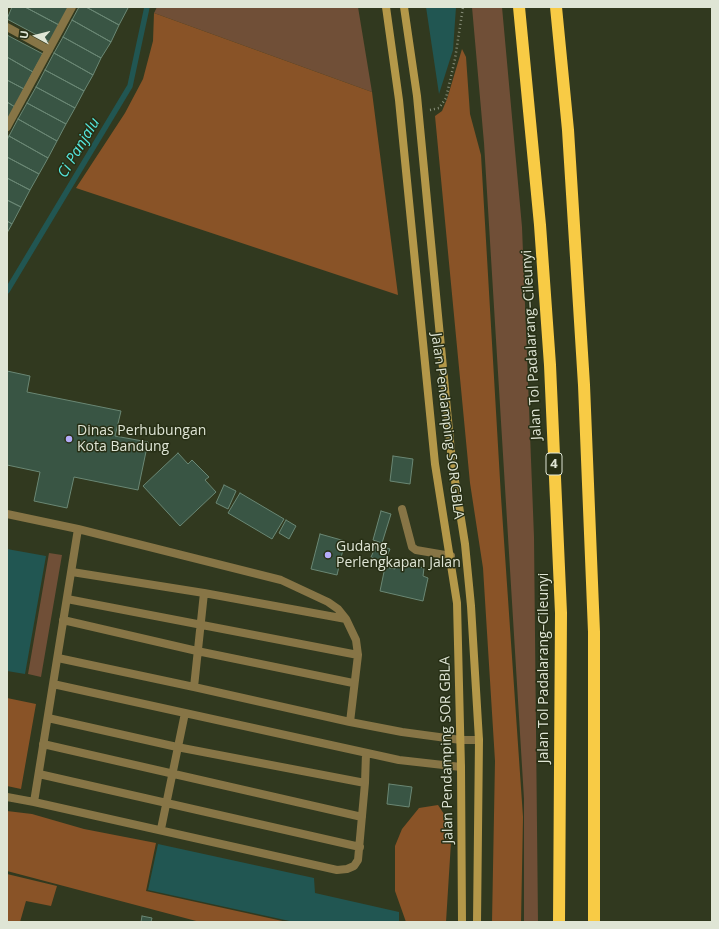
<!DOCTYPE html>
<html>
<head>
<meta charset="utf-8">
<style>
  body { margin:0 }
  #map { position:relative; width:719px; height:929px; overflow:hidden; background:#31391f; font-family:"Open Sans",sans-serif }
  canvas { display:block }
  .frame { position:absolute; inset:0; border:8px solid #dfe5d5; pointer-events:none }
  .north { position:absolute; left:16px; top:16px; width:40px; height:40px; -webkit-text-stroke:3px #272f15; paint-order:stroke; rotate:277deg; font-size:11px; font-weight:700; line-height:16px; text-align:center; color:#dfe5d5 }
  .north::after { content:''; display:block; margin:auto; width:14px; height:18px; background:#dfe5d5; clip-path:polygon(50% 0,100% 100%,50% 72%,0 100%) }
</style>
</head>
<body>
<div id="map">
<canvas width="719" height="929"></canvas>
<div class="frame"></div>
<div class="north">U</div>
</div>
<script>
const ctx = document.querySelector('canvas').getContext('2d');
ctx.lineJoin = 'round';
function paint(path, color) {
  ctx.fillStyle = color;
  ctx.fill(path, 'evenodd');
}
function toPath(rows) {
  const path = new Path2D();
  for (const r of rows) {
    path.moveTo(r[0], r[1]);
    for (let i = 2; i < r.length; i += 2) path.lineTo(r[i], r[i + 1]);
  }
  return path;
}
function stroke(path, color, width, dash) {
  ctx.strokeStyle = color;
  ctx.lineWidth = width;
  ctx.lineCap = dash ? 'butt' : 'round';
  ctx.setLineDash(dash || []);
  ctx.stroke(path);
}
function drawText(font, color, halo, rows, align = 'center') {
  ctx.font = font + ' "Open Sans",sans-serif';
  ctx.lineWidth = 3;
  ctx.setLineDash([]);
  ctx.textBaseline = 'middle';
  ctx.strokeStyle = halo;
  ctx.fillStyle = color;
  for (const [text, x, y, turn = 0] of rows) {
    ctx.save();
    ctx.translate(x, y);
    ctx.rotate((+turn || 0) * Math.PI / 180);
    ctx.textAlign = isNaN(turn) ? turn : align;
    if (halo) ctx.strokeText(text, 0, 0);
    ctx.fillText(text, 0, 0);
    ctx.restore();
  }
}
const green = toPath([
  [157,7,358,7,372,92,154,13],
  [472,7,502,7,522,227,534,537,538,922,524,922,524,799,484,143],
  [49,553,62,555,41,677,28,674]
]);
const forest = toPath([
  [154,13,372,92,398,295,76,188,125,113,143,79,153,41],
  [462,49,466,57,470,114,481,155,501,497,523,817,521,922,492,922,495,761,483,568,470,483,435,116,442,111,447,99],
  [7,698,36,704,21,789,7,786],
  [438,805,452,826,446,922,406,922,395,891,395,846,402,829,419,808],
  [7,811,32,814,84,829,156,843,146,891,287,922,200,922,7,871],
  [7,874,57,886,51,906,26,901,20,922,7,922]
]);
const water = toPath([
  [426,7,456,7,453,50,439,94],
  [7,549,46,556,25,674,7,671],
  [158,844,314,878,315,893,399,912,399,922,294,922,148,890]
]);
const stream = toPath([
  [7,291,130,86,147,7]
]);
const building = toPath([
  [12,7,25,7,59,25,50,42,7,19,12,7],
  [25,7,65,7,68,8,59,25,25,7],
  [79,7,86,7,119,25,111,42,72,20,79,7],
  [86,7,126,7,128,8,119,25,86,7],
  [72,20,111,42,101,58,63,37,72,20],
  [7,35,43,54,33,72,7,57,7,35],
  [63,37,101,58,93,75,54,53,63,37],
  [54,53,93,75,84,91,45,70,54,53],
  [7,57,33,72,24,89,7,80,7,57],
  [45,70,84,91,75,108,36,87,45,70],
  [7,80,24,89,15,107,7,102,7,80],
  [36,87,75,108,66,124,27,103,36,87],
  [7,102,15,107,7,121,7,102],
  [27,103,66,124,57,141,18,119,27,103],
  [18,119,57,141,48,158,9,136,18,119],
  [9,136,48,158,39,174,7,157,7,140,9,136],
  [7,157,39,174,30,190,7,178,7,157],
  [7,178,30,190,21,207,7,200,7,178],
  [7,200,21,207,12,224,7,221,7,200],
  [7,221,12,224,7,233,7,221],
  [7,371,30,376,27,392,121,411,115,436,148,442,138,490,74,477,67,508,34,501,40,472,7,465,7,467,7,371],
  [178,453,188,464,192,460,209,477,205,480,216,492,180,526,143,486,178,453],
  [393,456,413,459,410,484,390,481,393,456],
  [224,485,236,491,228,509,216,503,224,485],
  [240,493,284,519,272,539,228,513,240,493],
  [381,511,391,514,382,543,373,540,381,511],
  [286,520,296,526,289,539,279,533,286,520],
  [320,534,345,541,337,575,311,569,320,534],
  [377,544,390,549,384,563,371,557,377,544],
  [397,561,424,568,423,576,428,578,423,601,380,591,385,567,395,569,397,561],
  [389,784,412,787,409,807,387,804,389,784],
  [142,916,152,918,151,922,141,922,142,916]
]);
const path = toPath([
  [430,110,439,108,446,98,455,59,463,7]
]);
const lane = toPath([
  [402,509,412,547,416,550,451,556],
  [7,514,78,529,34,802,7,797],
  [78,529,281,580,328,602,338,609,346,619],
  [72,572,204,593,346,619,356,640,358,655,350,722],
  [67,599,358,655],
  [63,620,197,651,353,683],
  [58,658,194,687,350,722,402,732,461,740,479,740],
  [53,684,399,760,461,767],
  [194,687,204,593],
  [48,718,177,747,365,783,366,753],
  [43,744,362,817],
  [39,774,360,847],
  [34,802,337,870,347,869,354,866,358,860,365,783],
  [161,829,185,713]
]);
const street = toPath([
  [7,27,49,50],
  [7,127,72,7]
]);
const secondary = toPath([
  [386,7,399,100,435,464,457,603,461,767,462,922],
  [404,7,417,96,452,462,465,544,471,606,479,740,477,922]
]);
const highway = toPath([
  [519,7,540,225,550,365,561,613,559,922],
  [556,7,568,130,584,385,594,632,594,922]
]);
const markers = [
  [69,439,4,"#b5acf9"],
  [328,555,4,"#b5acf9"]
];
const shields = [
  [554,464,16]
];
const shieldNames = [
  ["4",554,464]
];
const streetNames = [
  ["Jalan Tol Padalarang–Cileunyi",532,345,-93],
  ["Jalan Pendamping SOR GBLA",447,426,83],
  ["Jalan Tol Padalarang–Cileunyi",544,668,-90],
  ["Jalan Pendamping SOR GBLA",447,750,-91]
];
const poiNames = [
  ["Dinas Perhubungan",77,431],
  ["Kota Bandung",77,447],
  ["Gudang",336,547],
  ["Perlengkapan Jalan",336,563]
];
const waterNames = [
  ["Ci Panjalu",79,148,-59]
];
paint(green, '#704f37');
paint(forest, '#895327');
paint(water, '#215652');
stroke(stream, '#215652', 5.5);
paint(building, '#395544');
stroke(building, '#6a8774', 1);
stroke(path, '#89907b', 2.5, [1, 3]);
stroke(lane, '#877546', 8);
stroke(street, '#877546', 8);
stroke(secondary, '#b49849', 8);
stroke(highway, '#f8cb45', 12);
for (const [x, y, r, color] of markers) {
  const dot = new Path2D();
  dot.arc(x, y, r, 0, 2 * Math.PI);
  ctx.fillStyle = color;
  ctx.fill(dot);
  stroke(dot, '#272f15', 1.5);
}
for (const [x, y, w] of shields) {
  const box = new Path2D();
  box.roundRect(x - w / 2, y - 11, w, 22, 3);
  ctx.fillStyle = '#272f15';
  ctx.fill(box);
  stroke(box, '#dfe5d5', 1);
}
drawText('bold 13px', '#dfe5d5', null, shieldNames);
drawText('14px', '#dfe5d5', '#272f15', streetNames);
drawText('14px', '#dfe5d5', '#272f15', poiNames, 'left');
drawText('italic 15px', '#56e7de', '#272f15', waterNames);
</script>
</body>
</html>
